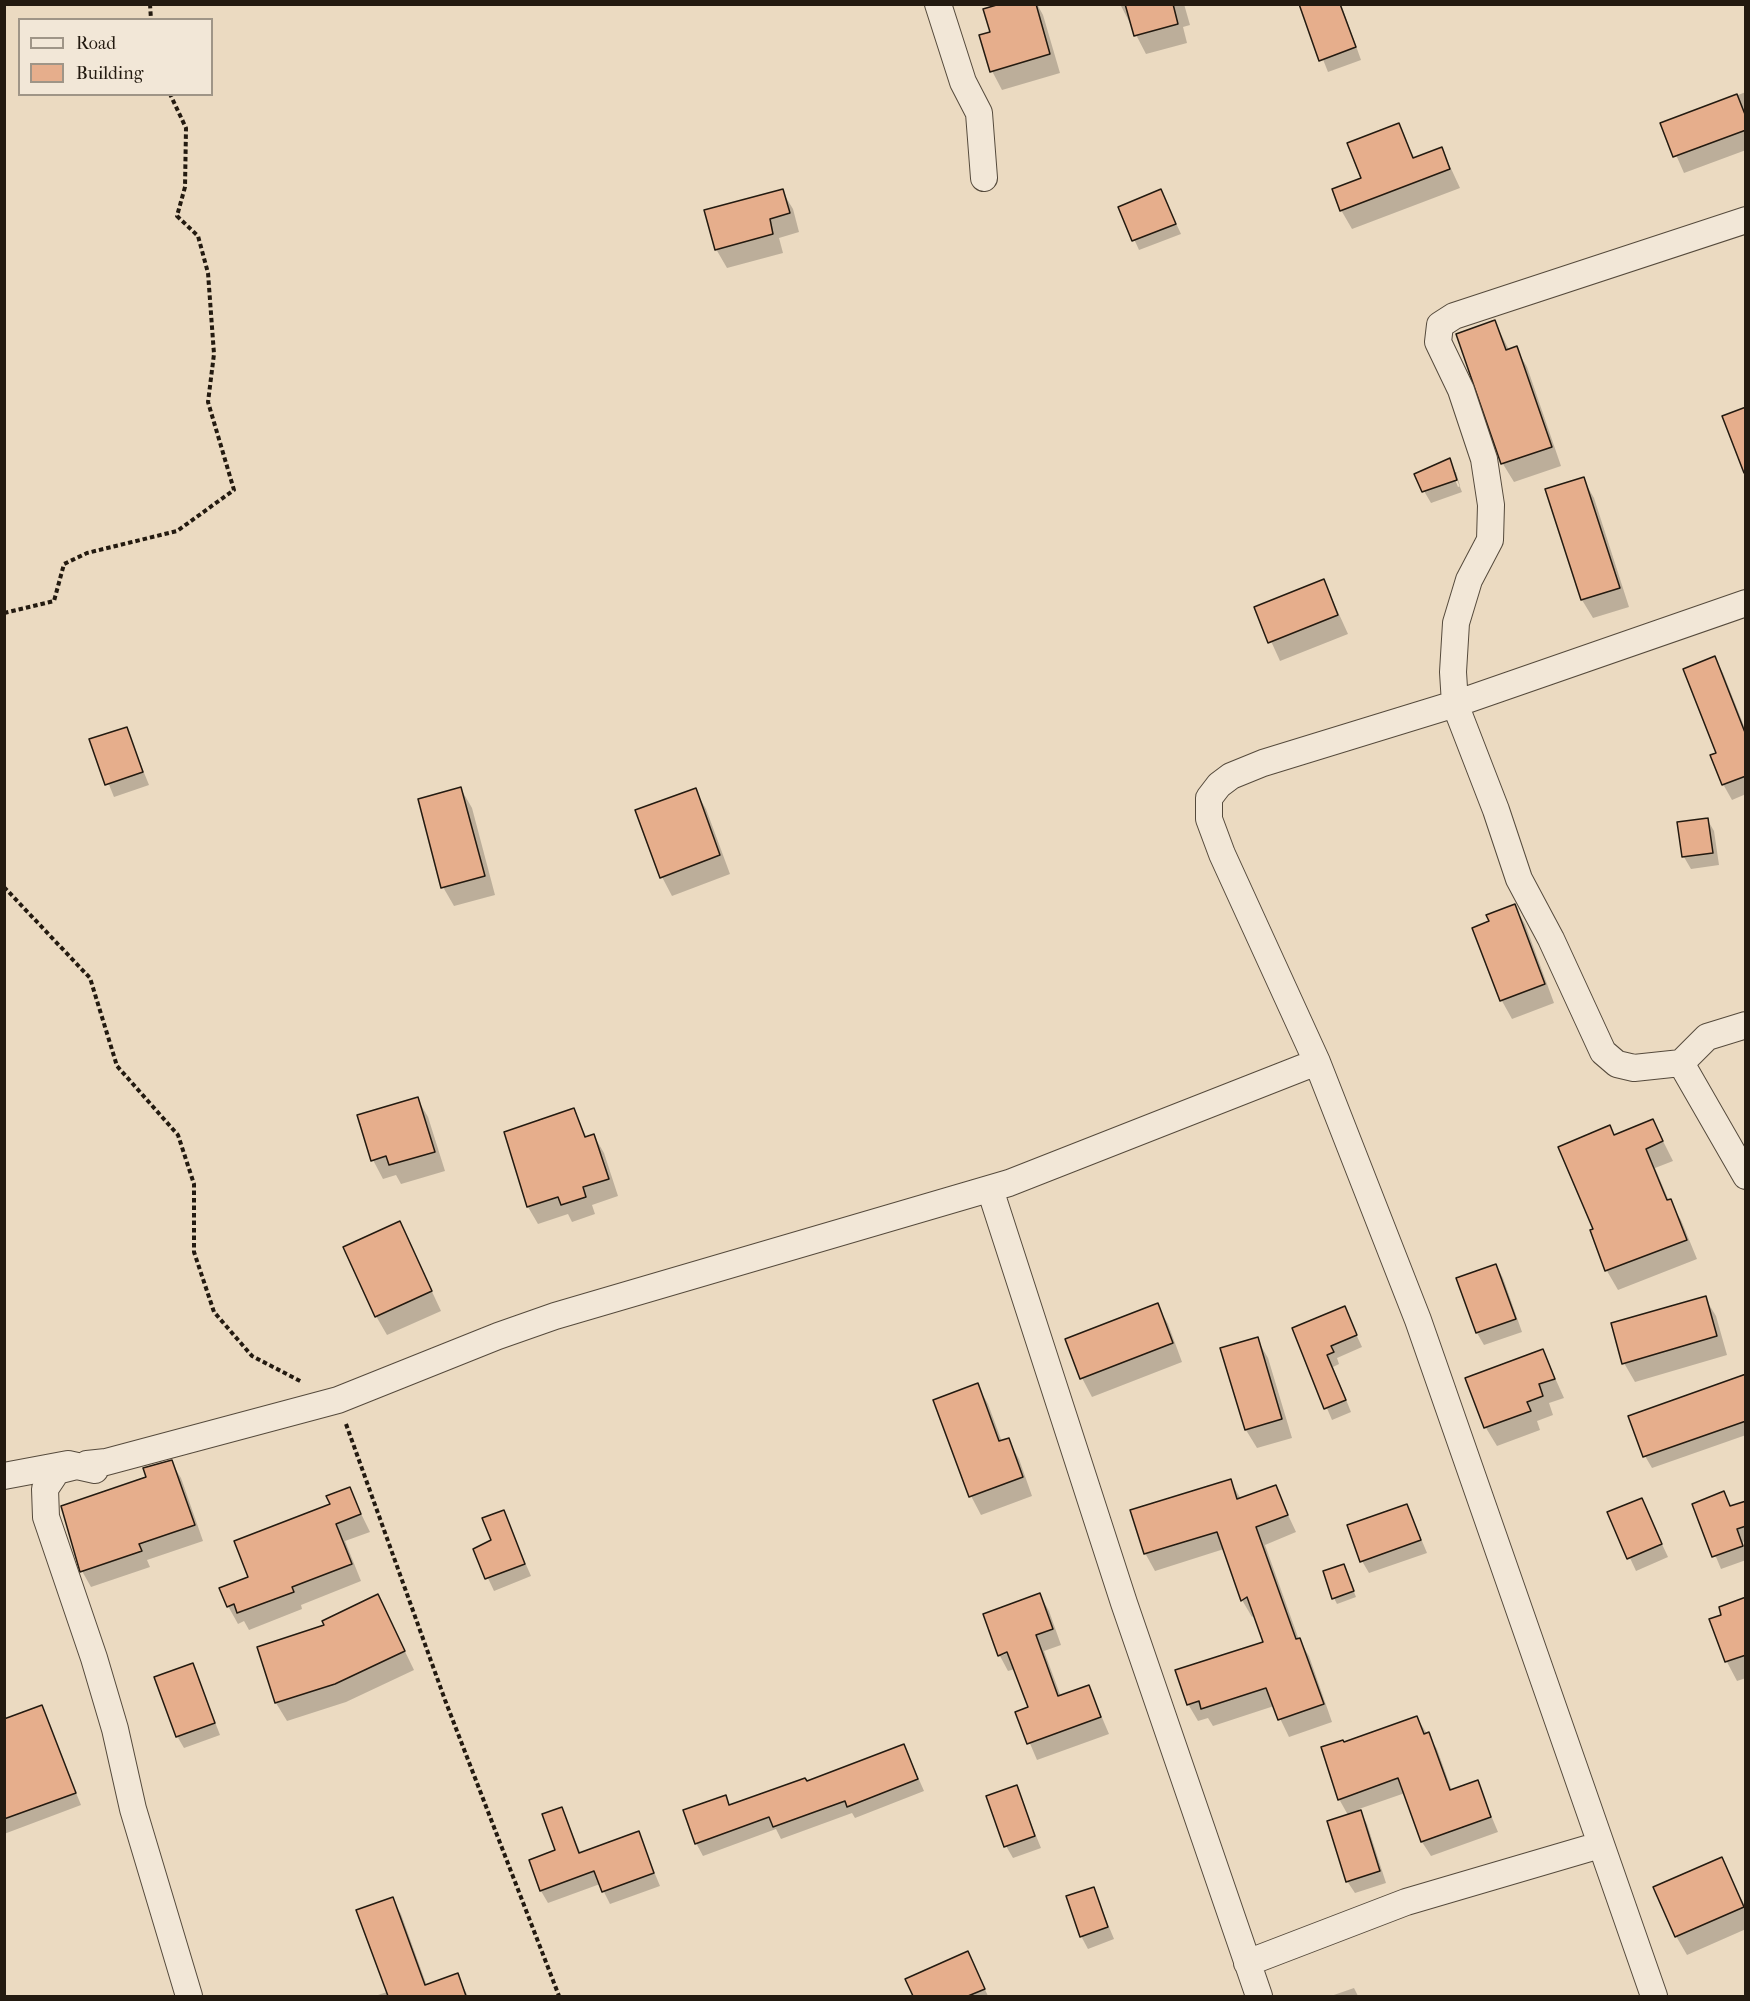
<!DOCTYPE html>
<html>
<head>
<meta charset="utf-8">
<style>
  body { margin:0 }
  #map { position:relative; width:1750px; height:2001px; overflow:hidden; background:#ebdac1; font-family:"IM FELL French Canon",serif }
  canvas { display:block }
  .frame { position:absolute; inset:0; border:6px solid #231a10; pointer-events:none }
  .legend { position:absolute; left:18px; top:18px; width:195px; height:78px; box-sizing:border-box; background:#f2e7d7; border:2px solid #9f9587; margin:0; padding:8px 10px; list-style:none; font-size:18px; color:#231a10 }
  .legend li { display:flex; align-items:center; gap:12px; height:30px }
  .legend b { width:30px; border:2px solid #9f9587 }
</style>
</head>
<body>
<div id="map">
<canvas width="1750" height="2001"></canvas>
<div class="frame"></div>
<ul class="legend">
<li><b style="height:8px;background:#f2e7d7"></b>Road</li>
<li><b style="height:16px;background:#e6ae8c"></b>Building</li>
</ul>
</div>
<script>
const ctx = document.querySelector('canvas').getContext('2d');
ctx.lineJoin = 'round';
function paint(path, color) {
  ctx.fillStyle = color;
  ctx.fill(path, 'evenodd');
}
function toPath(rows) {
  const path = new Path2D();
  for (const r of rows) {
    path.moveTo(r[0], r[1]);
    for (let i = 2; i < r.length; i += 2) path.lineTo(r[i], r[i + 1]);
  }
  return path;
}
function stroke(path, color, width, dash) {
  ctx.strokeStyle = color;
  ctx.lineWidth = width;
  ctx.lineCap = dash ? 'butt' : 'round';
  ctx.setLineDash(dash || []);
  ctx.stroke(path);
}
const shadow = toPath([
  [1005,4,1037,4,1043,15,1060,73,1002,90,992,71],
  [1120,4,1184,4,1190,25,1183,27,1187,43,1146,54],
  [1301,4,1341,4,1361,60,1328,72],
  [1746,92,1746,150,1684,173,1662,123],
  [1398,125,1415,159,1442,149,1460,188,1352,229,1341,210],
  [782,191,793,209,799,232,779,238,783,253,727,268,716,249],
  [1165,200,1181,234,1139,250,1120,208],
  [1495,322,1509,350,1516,348,1527,367,1561,466,1514,482,1503,464,1458,334],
  [1449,460,1462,492,1431,503,1424,491],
  [1452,472,1456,472,1460,486,1458,487],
  [1583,479,1594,498,1629,607,1593,618,1582,600,1547,490],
  [1324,581,1348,634,1280,661,1256,608],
  [1715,658,1723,673,1746,731,1746,794,1732,800,1723,784,1718,754],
  [126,728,149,785,114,797,91,740],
  [461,789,472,808,495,895,454,906,443,887],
  [695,790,706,809,730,874,672,896,662,877],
  [1707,819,1714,831,1719,865,1691,869,1684,857,1679,823],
  [1514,906,1525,924,1554,1003,1512,1019,1502,1001,1474,928,1491,922],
  [417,1098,428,1117,445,1171,401,1184,396,1175,383,1179,373,1160],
  [573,1110,587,1138,594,1136,604,1153,618,1196,592,1205,595,1214,572,1222,568,1214,538,1224,528,1207,506,1133],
  [1653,1121,1673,1161,1655,1168,1669,1201,1681,1220,1697,1259,1618,1290,1607,1271,1592,1231,1595,1229],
  [400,1223,441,1311,387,1335,376,1316],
  [1496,1265,1503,1278,1522,1332,1484,1345,1477,1333],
  [1705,1298,1716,1316,1727,1355,1635,1382,1624,1363],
  [1157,1305,1168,1324,1182,1362,1092,1397,1082,1378],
  [1344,1308,1362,1347,1337,1358,1339,1364,1333,1367,1351,1412,1332,1420,1293,1329],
  [1257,1339,1268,1358,1292,1438,1257,1448,1246,1430],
  [1543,1351,1564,1398,1549,1403,1553,1415,1537,1421,1540,1430,1497,1446,1486,1428,1467,1379],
  [1746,1376,1746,1435,1652,1468,1645,1456],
  [977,1385,988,1404,1002,1442,1008,1440,1019,1459,1032,1496,981,1515,971,1496],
  [171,1462,181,1478,203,1541,147,1560,150,1567,91,1587,82,1571,148,1478],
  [1230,1481,1241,1499,1275,1487,1296,1532,1265,1545,1299,1640,1309,1656,1332,1722,1289,1737,1274,1706,1213,1726,1208,1718,1198,1721,1188,1704,1265,1643,1255,1615,1252,1617,1242,1600,1224,1549,1155,1571,1145,1553],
  [349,1489,370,1532,345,1541,361,1581,301,1605,302,1609,249,1630,244,1621,238,1624,228,1606,250,1577],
  [1724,1493,1732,1507,1746,1507,1746,1541,1743,1542,1746,1560,1721,1569,1694,1504],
  [1641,1499,1668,1557,1636,1571,1609,1513],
  [1407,1505,1427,1553,1369,1573,1362,1561],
  [503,1512,531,1576,494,1591,475,1550,493,1541],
  [1346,1571,1356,1597,1337,1604,1334,1598],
  [1040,1595,1049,1611,1061,1645,1044,1651,1061,1697,1089,1687,1109,1734,1037,1760,1017,1713,1029,1708,1015,1669,1008,1671,1000,1656,1015,1651,1014,1648,1000,1656,985,1615],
  [378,1596,414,1670,346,1702,287,1721,276,1703,259,1648,326,1626],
  [1746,1599,1746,1678,1737,1681,1727,1662,1711,1620,1723,1615],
  [193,1665,220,1735,184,1748,177,1736],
  [41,1707,81,1805,4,1834,4,1722],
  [1417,1718,1437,1749,1452,1791,1477,1782,1498,1832,1431,1856,1422,1842,1405,1793,1359,1809,1367,1824,1386,1883,1355,1893,1347,1881,1348,1815,1339,1799,1343,1744],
  [904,1745,924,1791,855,1818,852,1813,781,1839,776,1829,703,1856,696,1843,725,1797,731,1807,807,1783],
  [1016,1787,1041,1848,1013,1858,1006,1846],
  [562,1809,581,1854,638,1833,660,1886,610,1904,600,1884,548,1903,541,1891,557,1851],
  [1721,1859,1746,1908,1746,1929,1687,1955,1676,1936],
  [1093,1888,1114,1939,1088,1949,1081,1936],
  [392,1899,401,1914,427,1986,457,1975,468,1996,375,1996,387,1992],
  [968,1953,988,1996,914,1996,907,1979],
  [1354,1988,1358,1996,1331,1996]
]);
const building = toPath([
  [1000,4,1036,4,1050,54,990,72,979,35,990,32,983,9,1000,4],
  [1125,4,1173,4,1178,24,1134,36,1125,4],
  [1299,4,1340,4,1356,47,1319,61,1299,4],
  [1737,94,1746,117,1746,130,1673,157,1660,123,1737,94],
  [1399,123,1413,158,1442,147,1450,169,1340,211,1332,189,1361,178,1347,143,1399,123],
  [783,189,790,213,770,219,773,234,715,250,704,210,783,189],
  [1161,189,1176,224,1132,241,1118,207,1161,189],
  [1495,320,1506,350,1517,346,1552,447,1501,464,1456,334,1495,320],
  [1746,407,1746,473,1744,473,1722,416,1746,407],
  [1450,458,1457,480,1422,492,1414,474,1450,458],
  [1584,477,1620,588,1581,600,1545,489,1584,477],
  [1324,579,1338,615,1268,643,1254,607,1324,579],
  [1715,656,1746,735,1746,776,1722,785,1710,755,1716,753,1683,669,1715,656],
  [127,727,143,772,105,785,89,739,127,727],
  [461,787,485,876,441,888,418,799,461,787],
  [696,788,720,855,660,878,635,810,696,788],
  [1708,818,1713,853,1682,857,1677,822,1708,818],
  [1515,904,1545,984,1500,1001,1472,928,1489,921,1486,915,1515,904],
  [418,1097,435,1152,389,1165,386,1156,371,1161,357,1115,418,1097],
  [574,1108,585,1137,594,1134,609,1179,583,1187,586,1197,561,1205,558,1197,527,1207,504,1132,574,1108],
  [1653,1119,1663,1141,1646,1149,1667,1200,1671,1199,1687,1240,1605,1271,1590,1230,1593,1229,1558,1147,1610,1125,1614,1135,1653,1119],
  [400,1221,432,1291,375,1317,343,1247,400,1221],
  [1496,1264,1516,1319,1476,1333,1456,1278,1496,1264],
  [1706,1296,1717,1336,1622,1364,1611,1323,1706,1296],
  [1158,1303,1173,1343,1080,1379,1065,1339,1158,1303],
  [1345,1306,1357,1335,1331,1346,1334,1352,1327,1355,1346,1400,1324,1409,1292,1328,1345,1306],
  [1258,1337,1282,1419,1245,1430,1220,1348,1258,1337],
  [1543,1349,1555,1379,1539,1384,1543,1396,1527,1402,1531,1411,1484,1428,1465,1378,1543,1349],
  [1746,1374,1746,1421,1643,1457,1628,1416,1746,1374],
  [978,1383,999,1441,1009,1438,1023,1477,969,1497,933,1400,978,1383],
  [172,1460,195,1525,139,1544,142,1551,80,1572,61,1506,146,1477,143,1468,172,1460],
  [1231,1479,1237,1499,1276,1485,1288,1515,1256,1527,1296,1639,1300,1638,1324,1704,1278,1720,1266,1688,1201,1709,1199,1701,1187,1705,1175,1670,1263,1642,1247,1597,1241,1601,1217,1532,1144,1554,1130,1510,1231,1479],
  [350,1487,361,1514,336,1524,352,1564,292,1587,294,1592,237,1613,234,1604,227,1607,219,1588,248,1577,234,1541,330,1504,326,1496,350,1487],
  [1724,1491,1730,1506,1746,1501,1746,1526,1737,1529,1743,1546,1712,1557,1692,1504,1724,1491],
  [1642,1498,1662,1544,1627,1559,1607,1512,1642,1498],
  [1407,1504,1421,1540,1360,1562,1347,1525,1407,1504],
  [504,1510,525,1564,485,1579,473,1549,491,1540,482,1518,504,1510],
  [1344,1564,1354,1591,1332,1599,1323,1571,1344,1564],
  [1040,1593,1053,1629,1036,1635,1058,1696,1089,1685,1101,1717,1027,1744,1015,1712,1028,1707,1007,1652,998,1656,983,1614,1040,1593],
  [378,1594,405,1651,335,1684,275,1703,257,1647,324,1625,322,1621,378,1594],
  [1746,1597,1746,1655,1725,1662,1709,1619,1721,1615,1719,1607,1746,1597],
  [193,1663,215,1723,176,1737,154,1677,193,1663],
  [42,1705,76,1793,4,1819,4,1719,42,1705],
  [1417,1716,1424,1734,1429,1732,1450,1790,1478,1780,1491,1817,1421,1842,1398,1778,1338,1800,1321,1747,1343,1740,1344,1742,1417,1716],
  [904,1744,918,1779,847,1807,845,1801,773,1827,769,1817,695,1844,683,1810,726,1795,729,1805,805,1778,807,1781,904,1744],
  [1017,1785,1035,1836,1004,1847,986,1796,1017,1785],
  [562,1807,579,1853,639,1831,654,1873,602,1892,594,1871,540,1891,529,1860,555,1850,542,1814,562,1807],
  [1361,1810,1380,1871,1346,1882,1327,1821,1361,1810],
  [1722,1857,1744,1907,1675,1937,1653,1887,1722,1857],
  [1094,1887,1108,1927,1080,1937,1066,1896,1094,1887],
  [393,1897,425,1985,458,1973,466,1996,388,1996,356,1910,393,1897],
  [968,1951,985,1989,968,1996,913,1996,905,1979,968,1951]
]);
const path = toPath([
  [150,4,151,20],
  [4,613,54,601,64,564,87,553,177,531,234,490,208,402,214,354,208,273,198,236,177,216,185,187,186,128,170,94],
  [4,887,90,978,117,1066,178,1135,194,1184,194,1252,214,1312,252,1356,302,1382],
  [346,1424,445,1700,559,1996]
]);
const street = toPath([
  [938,4,963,82,979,113,984,178],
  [1746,220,1454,316,1440,325,1438,342,1461,390,1484,459,1491,505,1490,540,1469,580,1456,623,1453,672,1455,704,1496,810,1519,879,1551,939,1603,1052,1617,1064,1634,1068,1681,1063,1707,1037,1746,1025],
  [1681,1063,1746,1176],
  [990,1189,1124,1603,1259,1996],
  [73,1467,57,1471,45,1489,46,1517,94,1658,115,1729,133,1809,189,1996],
  [4,1476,68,1464,95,1470,87,1464,106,1462,338,1400,498,1336,555,1316,1009,1183,1317,1062],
  [1247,1963,1406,1902,1600,1845],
  [1654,1996,1418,1320,1317,1062,1222,854,1209,819,1209,798,1219,785,1231,776,1263,763,1455,704,1746,603]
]);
paint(shadow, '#0003');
paint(building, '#e6ae8c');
stroke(building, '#231a10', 1.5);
stroke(street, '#554a3c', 28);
stroke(path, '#231a10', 4, [4.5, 3]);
stroke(street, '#f2e7d7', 26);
</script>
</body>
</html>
